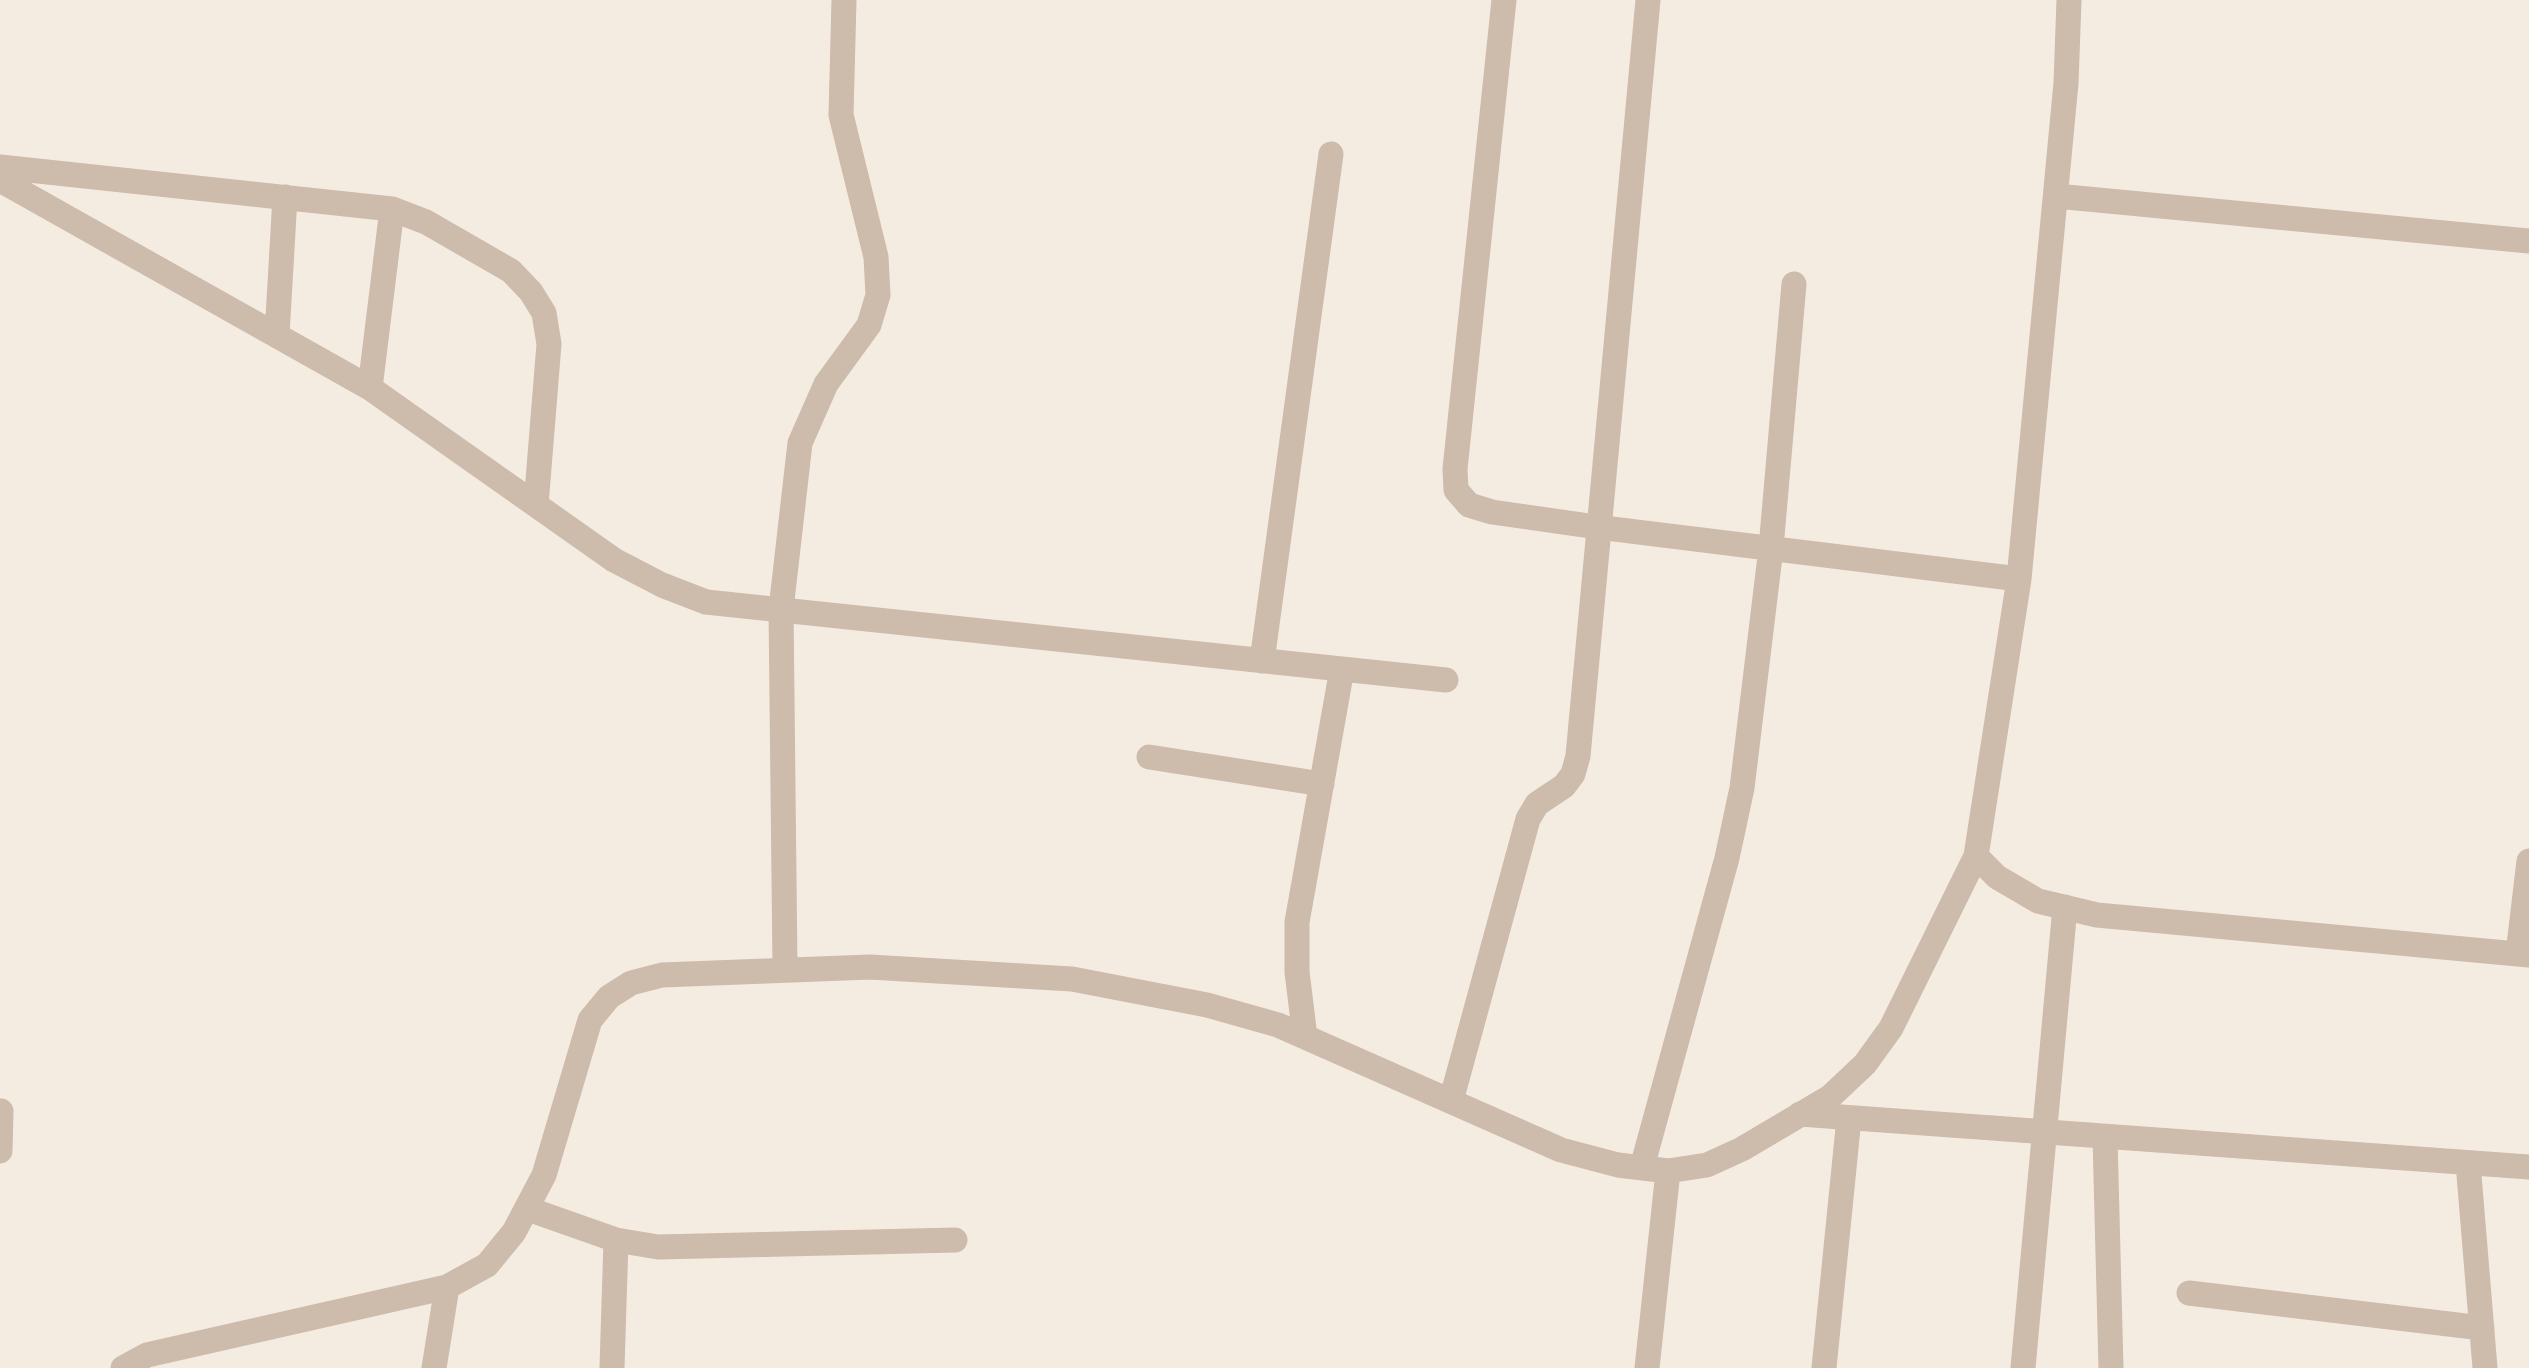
<!DOCTYPE html>
<html>
<head>
<meta charset="utf-8">
<style>
  body { margin:0 }
  canvas { display:block; background:#f4ebe1 }
</style>
</head>
<body>
<canvas width="2529" height="1368"></canvas>
<script>
const ctx = document.querySelector('canvas').getContext('2d');
ctx.lineJoin = 'round';
function toPath(rows) {
  const path = new Path2D();
  for (const r of rows) {
    path.moveTo(r[0], r[1]);
    for (let i = 2; i < r.length; i += 2) path.lineTo(r[i], r[i + 1]);
  }
  return path;
}
function stroke(path, color, width, dash) {
  ctx.strokeStyle = color;
  ctx.lineWidth = width;
  ctx.lineCap = dash ? 'butt' : 'round';
  ctx.setLineDash(dash || []);
  ctx.stroke(path);
}
const street = toPath([
  [1504,0,1455,469,1456,490,1469,505,1492,512,1597,527,2019,579],
  [2069,0,2066,83,2019,579,1976,856,1997,877,2038,901,2097,915,2529,955],
  [0,167,392,209,426,222,511,271,531,292,544,313,549,344,536,505],
  [0,180,370,388,614,560,662,585,706,602,1446,680],
  [2056,196,2529,241],
  [277,335,285,197],
  [370,388,392,209],
  [1262,661,1331,154],
  [1149,757,1322,784],
  [2518,954,2529,861],
  [785,968,781,609,800,443,826,384,869,325,878,295,876,257,841,115,844,0],
  [1305,1037,1297,972,1297,922,1342,669],
  [1451,1101,1528,819,1537,804,1564,786,1573,774,1578,756,1648,0],
  [1800,1114,2529,1167],
  [2105,1138,2111,1368],
  [0,1151,1,1111],
  [2468,1163,2485,1368],
  [1642,1167,1727,858,1742,788,1771,548,1794,284],
  [528,1209,616,1240,658,1247,955,1240],
  [2189,1293,2482,1328],
  [123,1368,147,1355,447,1287,487,1265,514,1232,544,1175,590,1020,609,997,631,983,662,975,870,967,1072,979,1207,1005,1278,1025,1561,1150,1618,1165,1668,1171,1707,1165,1742,1149,1830,1097,1865,1064,1891,1028,1976,856],
  [434,1368,447,1287],
  [612,1368,616,1240],
  [1647,1368,1668,1171],
  [1824,1368,1849,1118],
  [2023,1368,2065,907]
]);
stroke(street, '#cdbbac', 25);
</script>
</body>
</html>
